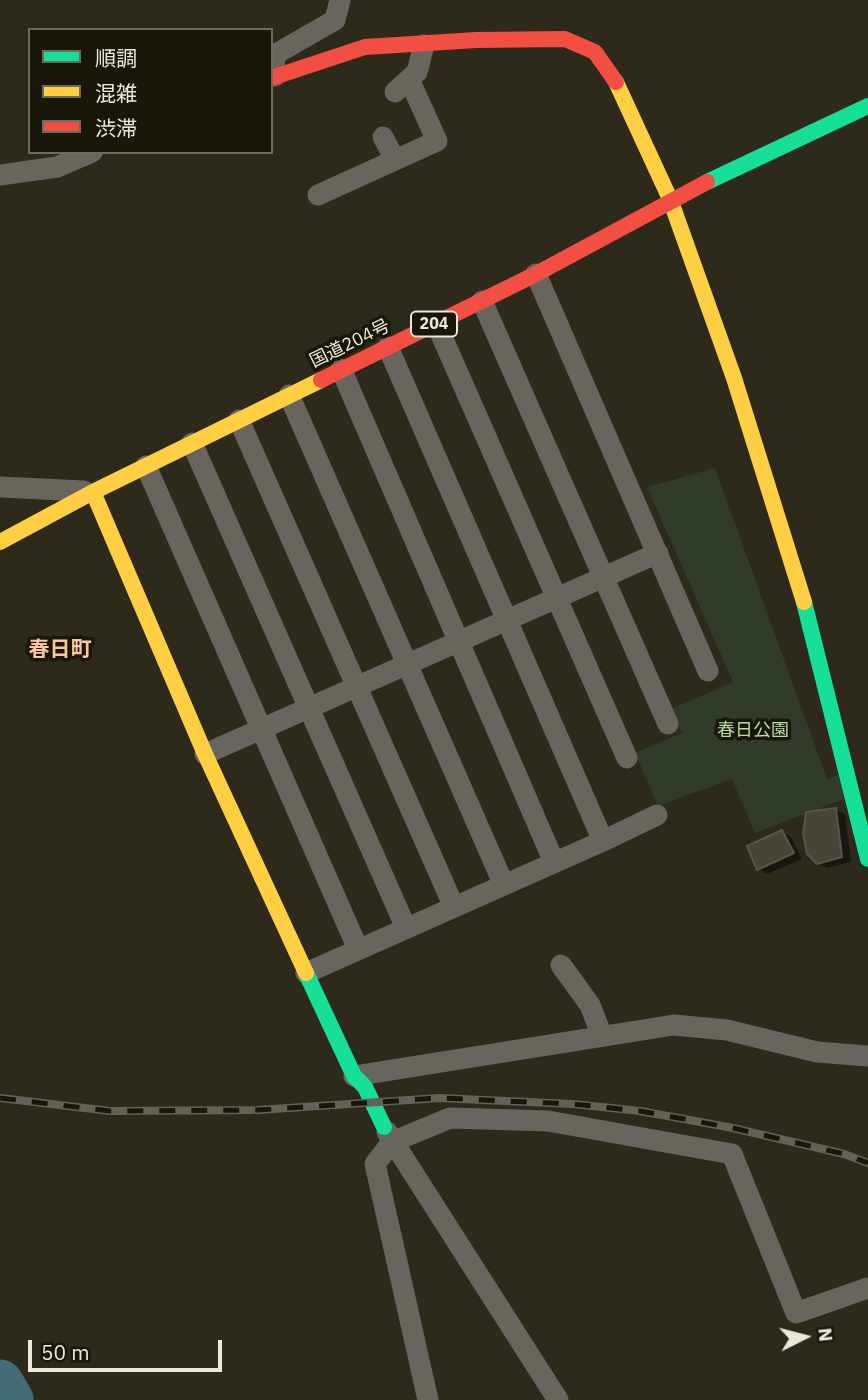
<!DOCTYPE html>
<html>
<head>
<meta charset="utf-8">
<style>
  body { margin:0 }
  #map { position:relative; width:868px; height:1400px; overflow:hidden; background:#2d2a1b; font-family:"IBM Plex Sans","Noto Sans JP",sans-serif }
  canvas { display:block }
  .legend { position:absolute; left:28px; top:28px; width:245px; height:126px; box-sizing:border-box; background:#19170b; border:2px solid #6d6b5d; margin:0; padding:9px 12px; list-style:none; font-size:21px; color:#ece9d9 }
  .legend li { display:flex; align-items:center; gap:14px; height:35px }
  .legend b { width:35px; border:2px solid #6d6b5d }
  .north { position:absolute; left:770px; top:1302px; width:70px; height:70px; -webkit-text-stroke:5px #19170b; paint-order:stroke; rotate:84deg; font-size:19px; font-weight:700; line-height:28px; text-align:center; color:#ece9d9 }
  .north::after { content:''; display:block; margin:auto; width:24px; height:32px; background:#ece9d9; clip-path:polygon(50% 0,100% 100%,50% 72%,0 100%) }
  .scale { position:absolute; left:28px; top:1340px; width:194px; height:32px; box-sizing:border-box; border:4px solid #ece9d9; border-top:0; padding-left:9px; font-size:21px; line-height:24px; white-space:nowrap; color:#ece9d9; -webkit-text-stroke:5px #19170b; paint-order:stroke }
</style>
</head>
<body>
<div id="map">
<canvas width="868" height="1400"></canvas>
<ul class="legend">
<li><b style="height:9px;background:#16e098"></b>順調</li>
<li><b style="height:9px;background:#ffcf43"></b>混雑</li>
<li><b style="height:9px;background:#f24e42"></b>渋滞</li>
</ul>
<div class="north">N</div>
<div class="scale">50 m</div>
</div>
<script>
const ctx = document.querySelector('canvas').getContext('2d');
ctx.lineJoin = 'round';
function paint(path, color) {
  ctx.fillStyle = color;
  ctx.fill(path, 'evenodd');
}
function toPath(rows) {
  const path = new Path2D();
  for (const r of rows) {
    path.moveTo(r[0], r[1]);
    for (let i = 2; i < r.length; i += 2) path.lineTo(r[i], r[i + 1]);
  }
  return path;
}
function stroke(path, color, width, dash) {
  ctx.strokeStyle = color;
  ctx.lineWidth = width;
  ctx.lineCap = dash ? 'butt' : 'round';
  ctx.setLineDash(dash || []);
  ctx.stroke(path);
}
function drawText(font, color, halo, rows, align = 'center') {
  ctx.font = font + ' "IBM Plex Sans","Noto Sans JP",sans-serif';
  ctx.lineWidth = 7;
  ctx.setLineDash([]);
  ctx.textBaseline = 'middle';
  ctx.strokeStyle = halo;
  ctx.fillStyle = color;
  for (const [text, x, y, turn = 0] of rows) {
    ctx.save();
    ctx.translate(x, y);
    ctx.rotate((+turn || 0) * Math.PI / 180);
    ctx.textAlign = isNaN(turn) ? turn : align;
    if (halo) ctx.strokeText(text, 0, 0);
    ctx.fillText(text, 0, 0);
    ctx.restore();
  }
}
const green = toPath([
  [715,468,827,779,840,774,844,799,755,833,732,779,658,806,635,753,682,733,671,709,733,682,647,487]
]);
const shadow = toPath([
  [836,810,845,815,851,862,827,868,818,863],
  [782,832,791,837,802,859,767,874,758,868]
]);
const river = toPath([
  [0,1383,10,1400]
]);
const building = toPath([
  [836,808,842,857,817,864,807,854,803,833,806,812,836,808],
  [782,830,794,853,757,870,747,846,782,830]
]);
const street = toPath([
  [275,76,274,55,335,20,340,0],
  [395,92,417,72,424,45],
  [383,137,395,160],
  [0,175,57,167,92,152],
  [318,195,437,141,409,79],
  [536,274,708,671],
  [482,301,668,724],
  [436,323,627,758],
  [341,369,554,862],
  [289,395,504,885],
  [239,420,454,907],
  [192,443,406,928],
  [146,466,358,949],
  [0,487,84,491],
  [205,754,658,553],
  [603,841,657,815],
  [561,965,590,1005,602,1036],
  [306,973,603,841,388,347],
  [354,1076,674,1025,727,1030,817,1052,868,1056],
  [387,1132,558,1400],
  [428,1400,375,1164,392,1142,450,1118,548,1121,732,1154,796,1313,868,1288]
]);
const fast = toPath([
  [707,182,868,106],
  [804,602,868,859],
  [306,973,354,1076,365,1087,384,1127]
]);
const slow = toPath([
  [616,82,670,199,734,378,804,602],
  [93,492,205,754,306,973],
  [0,542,93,492,321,380]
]);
const jam = toPath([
  [271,78,365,47,476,40,565,39,595,52,616,82],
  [321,380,536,274,707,182]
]);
const rail = toPath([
  [0,1098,110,1111,258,1110,439,1098,573,1104,640,1111,733,1128,844,1154,868,1163]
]);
const shields = [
  [434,324,46]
];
const shieldNames = [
  ["204",434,324]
];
const streetNames = [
  ["国道204号",350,344,-26]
];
const parkNames = [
  ["春日公園",753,731]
];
const quarterNames = [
  ["春日町",60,650]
];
paint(green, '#303b29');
paint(shadow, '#0007');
stroke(river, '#436c77', 47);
paint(building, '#484538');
stroke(building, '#575448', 2);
stroke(street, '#68655e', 21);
stroke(fast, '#16e098', 16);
stroke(slow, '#ffcf43', 16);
stroke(jam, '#f24e42', 16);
stroke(rail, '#656159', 8);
stroke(rail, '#19170b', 5, [16]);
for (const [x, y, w] of shields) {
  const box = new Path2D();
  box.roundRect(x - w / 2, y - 12.5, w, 25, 5);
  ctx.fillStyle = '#19170b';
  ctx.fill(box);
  stroke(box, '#ece9d9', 2);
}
drawText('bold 16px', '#ece9d9', null, shieldNames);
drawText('18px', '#ece9d9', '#19170b', streetNames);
drawText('18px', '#b7dca5', '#19170b', parkNames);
drawText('bold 21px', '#fcc69f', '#19170b', quarterNames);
</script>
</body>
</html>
